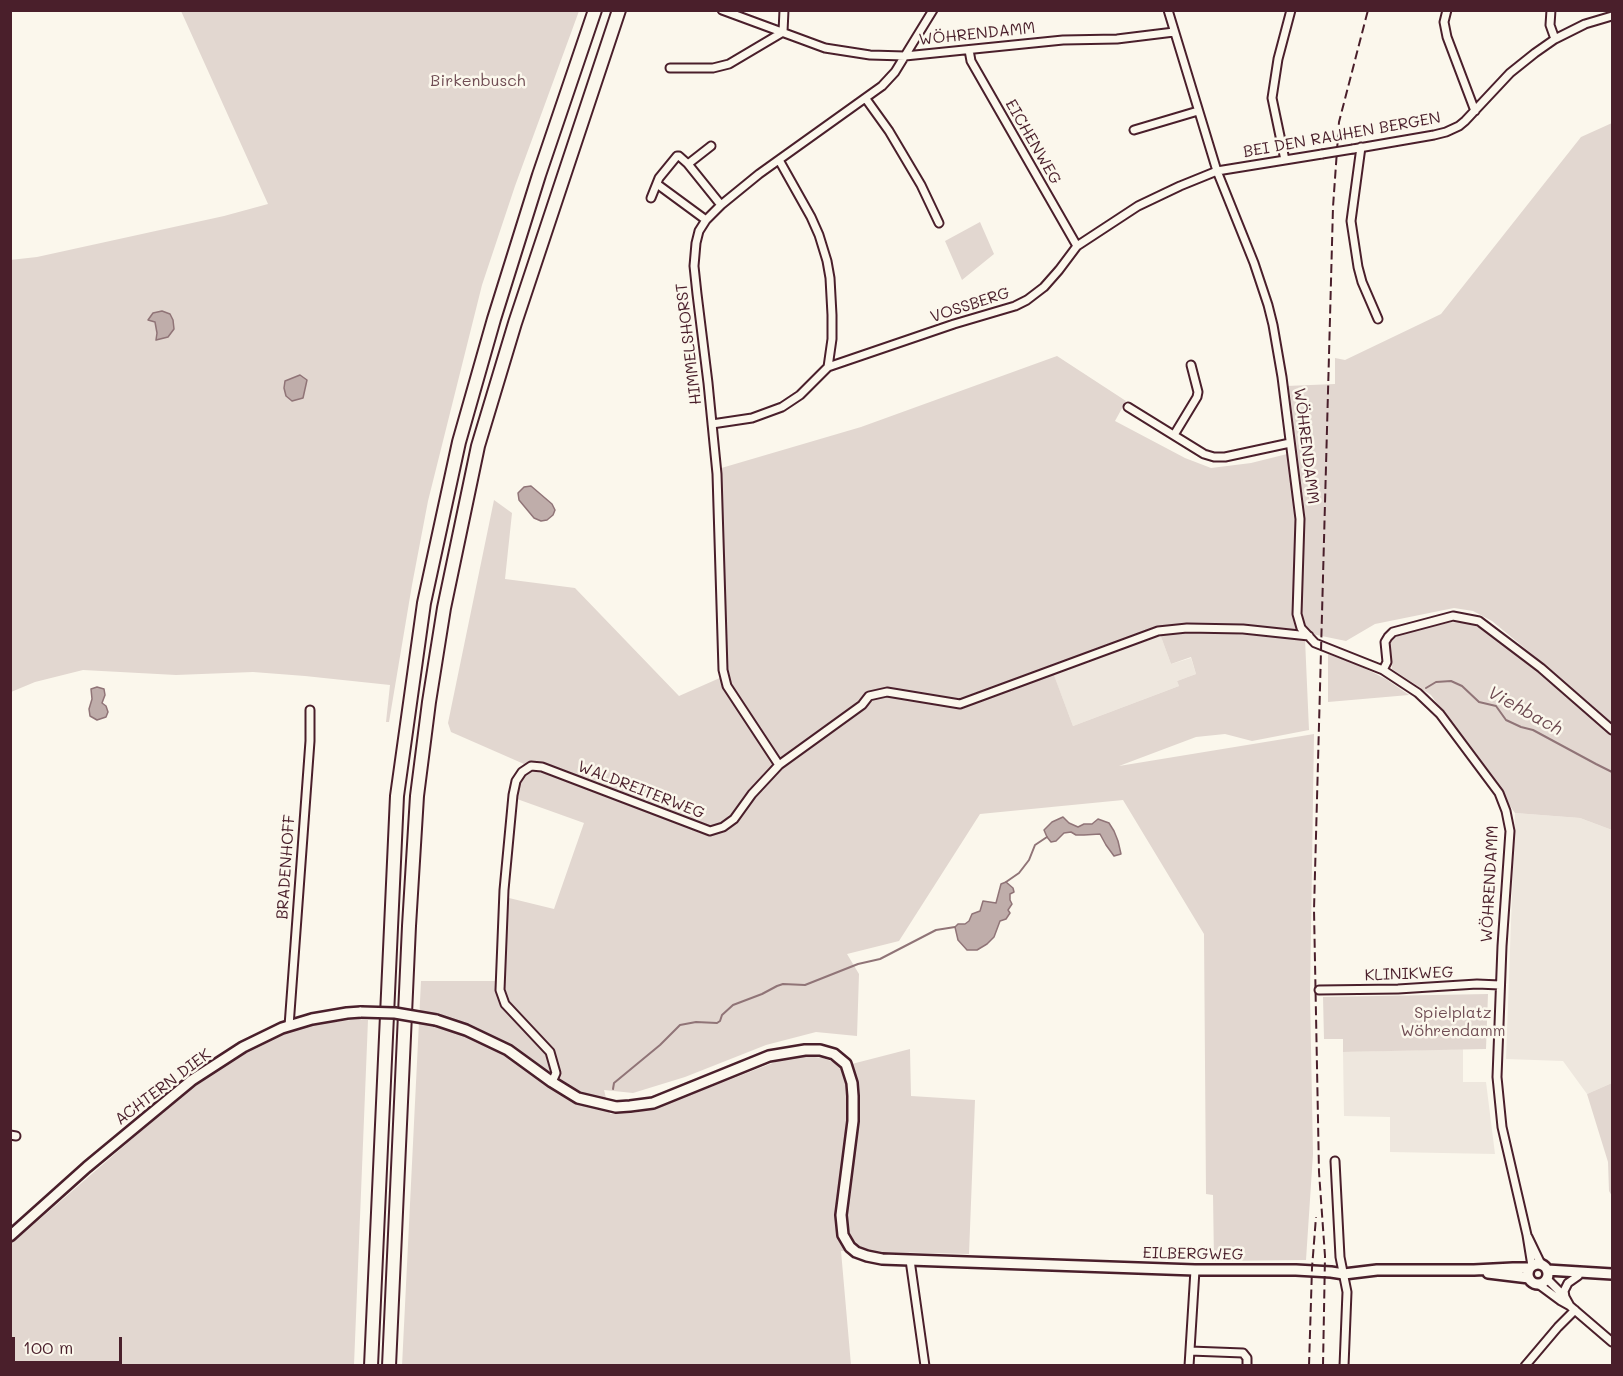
<!DOCTYPE html>
<html>
<head>
<meta charset="utf-8">
<style>
  body { margin:0 }
  #map { position:relative; width:1623px; height:1376px; overflow:hidden; background:#fbf7ec; font-family:Mali,sans-serif }
  canvas { display:block }
  .frame { position:absolute; inset:0; border:12px solid #4a1f2b; pointer-events:none }
  .scale { position:absolute; left:12px; top:1337px; width:110px; height:27px; box-sizing:border-box; border:3px solid #4a1f2b; border-top:0; padding-left:8px; font-size:18px; line-height:21px; white-space:nowrap; color:#4a1f2b; -webkit-text-stroke:4px #fbf7ec; paint-order:stroke }
</style>
</head>
<body>
<div id="map">
<canvas width="1623" height="1376"></canvas>
<div class="frame"></div>
<div class="scale">100 m</div>
</div>
<script>
const ctx = document.querySelector('canvas').getContext('2d');
ctx.lineJoin = 'round';
function paint(path, color) {
  ctx.fillStyle = color;
  ctx.fill(path, 'evenodd');
}
function toPath(rows) {
  const path = new Path2D();
  for (const r of rows) {
    if (r.length === 3) {
      path.moveTo(r[0] + r[2], r[1]);
      path.arc(r[0], r[1], r[2], 0, 2 * Math.PI);
      continue;
    }
    path.moveTo(r[0], r[1]);
    for (let i = 2; i < r.length; i += 2) path.lineTo(r[i], r[i + 1]);
  }
  return path;
}
function stroke(path, color, width, dash) {
  ctx.strokeStyle = color;
  ctx.lineWidth = width;
  ctx.lineCap = dash ? 'butt' : 'round';
  ctx.setLineDash(dash || []);
  ctx.stroke(path);
}
function drawText(font, color, halo, rows, align = 'center') {
  ctx.font = font + ' Mali,sans-serif';
  ctx.lineWidth = 5;
  ctx.setLineDash([]);
  ctx.textBaseline = 'middle';
  ctx.strokeStyle = halo;
  ctx.fillStyle = color;
  for (const [text, x, y, turn = 0] of rows) {
    ctx.save();
    ctx.translate(x, y);
    ctx.rotate((+turn || 0) * Math.PI / 180);
    ctx.textAlign = isNaN(turn) ? turn : align;
    if (halo) ctx.strokeText(text, 0, 0);
    ctx.fillText(text, 0, 0);
    ctx.restore();
  }
}
const built = toPath([
  [1160,634,1171,664,1191,658,1196,674,1177,681,1179,686,1073,726,1053,673],
  [1515,813,1580,818,1612,830,1612,1083,1587,1094,1563,1061,1506,1059],
  [1463,1049,1463,1082,1486,1082,1495,1154,1390,1152,1390,1117,1344,1116,1343,1052]
]);
const green = toPath([
  [181,11,579,11,515,186,482,285,428,501,412,585,389,722,386,722,390,685,305,676,253,672,176,675,83,670,35,682,11,692,10,260,37,257,224,216,268,204],
  [1612,123,1612,830,1580,818,1515,813,1431,695,1392,669,1391,658,1388,645,1399,635,1451,622,1477,624,1538,669,1545,665,1492,621,1473,611,1454,608,1375,624,1346,641,1307,633,1187,625,1051,667,1073,726,1179,686,1177,681,1196,674,1191,657,1171,664,1160,634,1195,631,1305,639,1309,730,1252,741,1225,734,1196,737,1119,766,1314,734,1310,995,1313,1154,1306,1260,1214,1261,1213,1195,1206,1194,1204,934,1123,800,980,814,899,941,847,954,859,974,857,1036,816,1032,766,1045,685,1077,633,1093,604,1090,610,1114,634,1113,659,1107,783,1059,806,1056,823,1058,844,1066,910,1049,911,1096,975,1100,969,1254,841,1251,851,1365,402,1366,421,981,496,981,505,897,554,909,584,823,517,799,524,764,451,732,448,723,494,500,512,513,505,579,575,588,679,696,722,677,718,469,861,427,1057,356,1126,401,1115,421,1185,458,1211,468,1251,463,1287,454,1293,444,1286,386,1335,384,1335,358,1345,360,1441,314,1581,137],
  [980,222,994,254,962,280,945,241],
  [1328,654,1356,664,1386,679,1409,695,1328,702],
  [1488,994,1486,1049,1343,1052,1343,1039,1324,1039,1323,997],
  [359,1019,368,1020,354,1365,11,1365,10,1245,193,1086,245,1051,301,1026],
  [1612,1083,1612,1196,1609,1191,1608,1162,1587,1094]
]);
const water = toPath([
  [162,311,170,314,173,320,174,329,168,337,156,340,157,333,155,322,148,320,153,313,162,311],
  [300,375,307,380,303,398,292,401,286,396,284,388,285,381,300,375],
  [531,486,552,504,555,510,553,515,547,520,541,521,534,518,519,500,518,493,524,487,531,486],
  [97,687,104,689,105,695,102,703,106,706,108,712,106,717,97,720,90,716,89,709,92,699,91,689,97,687],
  [1063,817,1069,823,1078,827,1084,824,1092,824,1098,819,1109,823,1114,831,1118,841,1121,854,1114,856,1106,845,1100,834,1084,835,1076,835,1071,832,1064,833,1056,841,1051,842,1047,837,1044,830,1052,822,1063,817],
  [1006,882,1013,888,1014,892,1010,894,1010,900,1012,904,1008,910,1010,913,1006,919,1000,921,994,937,987,944,977,950,967,950,958,940,955,927,958,924,965,924,969,921,972,914,980,911,983,901,996,903,1001,884,1006,882]
]);
const stream = toPath([
  [1426,688,1436,682,1451,681,1462,686,1479,702,1496,706,1506,720,1521,727,1533,730,1596,764,1612,772],
  [1006,882,1019,873,1029,860,1035,845,1047,837],
  [613,1089,614,1083,660,1045,680,1025,696,1022,717,1023,720,1021,722,1015,733,1005,762,994,777,986,783,984,805,985,858,964,880,959,936,930,955,927]
]);
const street = toPath([
  [722,10,825,48,870,55,905,56,1063,40,1117,39,1174,32],
  [1168,10,1217,171,1254,263,1268,305,1273,325,1282,377,1300,519,1297,614,1301,628,1315,643,1383,670,1418,693,1440,714,1499,793,1506,811,1510,831,1502,946,1497,1077,1502,1127,1527,1235,1532,1266],
  [1447,10,1444,22,1447,37,1475,111],
  [1551,10,1550,25,1555,39],
  [969,50,971,61,1077,246],
  [670,68,713,68,729,64,783,32,784,10],
  [866,99,889,131,921,185,939,223],
  [1134,130,1198,111],
  [1361,147,1351,221,1358,267,1362,282,1378,319],
  [1353,149,1434,135,1446,132,1459,126,1465,121,1510,73,1535,53,1555,39,1585,24,1612,16],
  [779,160,811,217,819,235,827,261,830,278,832,315,832,339,828,367],
  [1285,160,1272,98,1278,59,1291,10],
  [688,164,711,146],
  [657,184,706,220],
  [651,198,659,178,677,156,679,156,688,164,721,205],
  [1128,407,1204,454,1214,457,1225,457,1290,443],
  [712,424,752,418,782,407,800,395,828,367,954,324,1015,306,1027,300,1044,287,1059,270,1077,246,1138,206,1180,186,1217,171,1322,154],
  [1174,435,1197,397,1198,392,1191,365],
  [1383,670,1387,662,1385,642,1388,637,1393,632,1453,616,1479,621,1541,668,1612,730],
  [779,765,727,686,723,670,717,474,708,383,697,294,694,266,696,243,699,231,706,220,721,205,759,174,882,86,895,72,933,10],
  [1319,990,1398,989,1477,984,1500,985],
  [289,1026,310,741,310,710],
  [552,1082,556,1073,550,1052,505,1004,500,990,504,890,513,795,516,781,522,772,531,766,542,767,710,831,723,827,734,819,752,794,779,765,862,705,869,696,887,692,960,704,1158,631,1187,628,1243,629,1309,636],
  [10,1135,16,1136],
  [1335,1161,1340,1257,1347,1292,1344,1366],
  [1528,1237,1541,1264],
  [910,1260,925,1366],
  [1547,1279,1565,1297,1570,1306],
  [1538,1284,1561,1301,1570,1306,1612,1342],
  [1565,1297,1564,1291,1568,1283,1578,1276],
  [1190,1351,1243,1353,1247,1358,1247,1366],
  [1189,1366,1195,1270],
  [1525,1366,1558,1327,1575,1310]
]);
const secondary = toPath([
  [436,1020,466,1030,508,1050,552,1082,578,1098,616,1107,630,1106,653,1103,769,1056,805,1050,820,1050,834,1054,846,1064,852,1083,853,1096,853,1121,841,1215,843,1235,850,1247,856,1252,867,1256,882,1259,910,1260,1195,1270,1296,1270,1331,1272,1344,1274,1377,1270,1474,1270,1513,1268,1530,1268],
  [10,1236,87,1167,192,1080,243,1047,282,1028,312,1019,347,1013,361,1012],
  [1538,1274,10],
  [1547,1270,1612,1274],
  [1488,1273,1529,1278]
]);
const highway = toPath([
  [371,1366,397,796,424,603,459,442,494,319,539,175,595,10],
  [389,1366,409,926,417,796,429,702,444,608,478,446,515,323,619,10]
]);
const rail = toPath([
  [1309,1366,1312,1268,1316,1217],
  [1323,1366,1325,1256,1319,1172,1314,910,1333,207,1339,122,1368,10]
]);
const streetBridge = toPath([
  [1322,154,1353,149]
]);
const secondaryBridge = toPath([
  [361,1012,395,1013,436,1020]
]);
const streetNames = [
  ["WÖHRENDAMM",977,34,-6],
  ["BEI DEN RAUHEN BERGEN",1342,135,-10],
  ["EICHENWEG",1033,142,60],
  ["VOSSBERG",970,305,-18],
  ["HIMMELSHORST",689,344,-97],
  ["WÖHRENDAMM",1306,446,83],
  ["WALDREITERWEG",641,790,21],
  ["BRADENHOFF",286,867,-86],
  ["WÖHRENDAMM",1490,884,-87],
  ["KLINIKWEG",1409,974,-2],
  ["ACHTERN DIEK",163,1087,-37],
  ["EILBERGWEG",1193,1254,1]
];
const parkNames = [
  ["Birkenbusch",478,81],
  ["Spielplatz",1453,1013],
  ["Wöhrendamm",1453,1031]
];
const waterNames = [
  ["Viehbach",1525,711,29]
];
paint(built, '#eee7de');
paint(green, '#e2d7d0');
paint(water, '#bfadaa');
stroke(water, '#907477', 1.5);
stroke(stream, '#907477', 2);
stroke(street, '#4a1f2b', 11);
stroke(secondary, '#4a1f2b', 14);
stroke(highway, '#4a1f2b', 16);
stroke(street, '#fbf7ec', 7);
stroke(secondary, '#fbf7ec', 9);
stroke(highway, '#fbf7ec', 12);
stroke(rail, '#4a1f2b', 2, [9, 4.5]);
stroke(streetBridge, '#4a1f2b', 11, []);
stroke(secondaryBridge, '#4a1f2b', 14, []);
stroke(streetBridge, '#fbf7ec', 7);
stroke(secondaryBridge, '#fbf7ec', 9);
drawText('16px', '#4a1f2b', '#fbf7ec', streetNames);
drawText('16px', '#704d54', '#fbf7ec', parkNames);
drawText('italic 18px', '#6d4a51', '#fbf7ec', waterNames);
</script>
</body>
</html>
